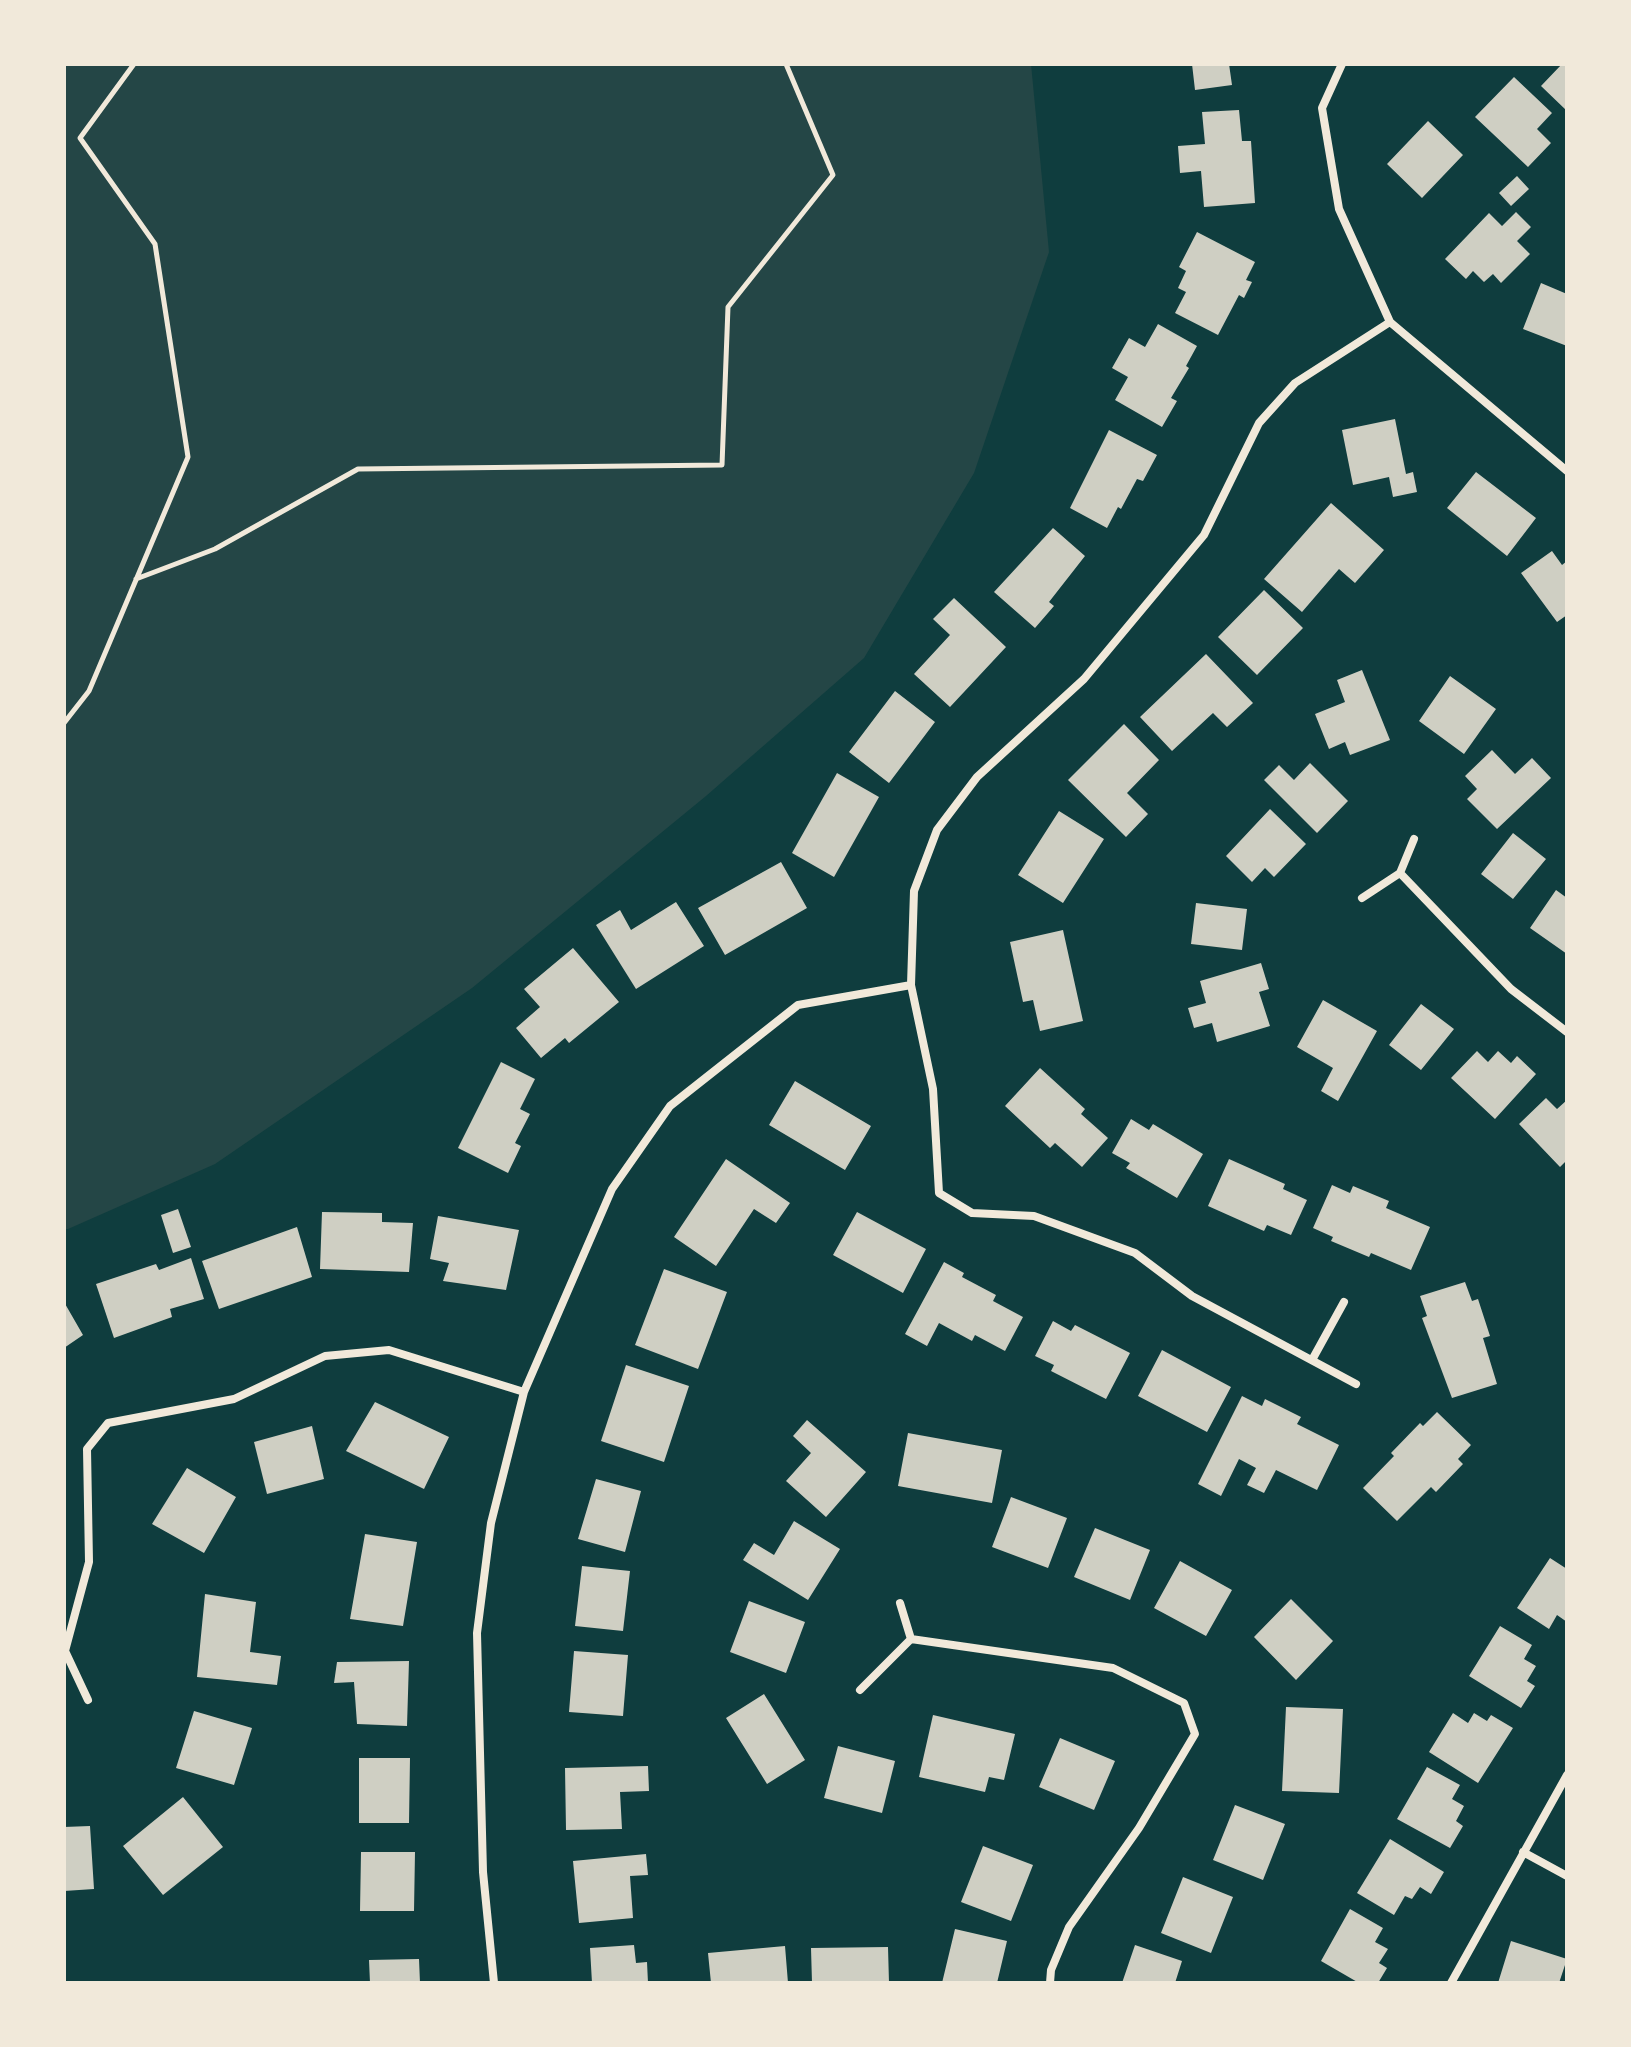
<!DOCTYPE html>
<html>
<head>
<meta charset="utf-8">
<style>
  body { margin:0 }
  #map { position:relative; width:1631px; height:2047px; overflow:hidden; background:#0f3d3e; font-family:Ubuntu,sans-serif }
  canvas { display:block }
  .frame { position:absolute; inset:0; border:66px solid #f1e9da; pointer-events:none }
</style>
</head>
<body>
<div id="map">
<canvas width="1631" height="2047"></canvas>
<div class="frame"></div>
</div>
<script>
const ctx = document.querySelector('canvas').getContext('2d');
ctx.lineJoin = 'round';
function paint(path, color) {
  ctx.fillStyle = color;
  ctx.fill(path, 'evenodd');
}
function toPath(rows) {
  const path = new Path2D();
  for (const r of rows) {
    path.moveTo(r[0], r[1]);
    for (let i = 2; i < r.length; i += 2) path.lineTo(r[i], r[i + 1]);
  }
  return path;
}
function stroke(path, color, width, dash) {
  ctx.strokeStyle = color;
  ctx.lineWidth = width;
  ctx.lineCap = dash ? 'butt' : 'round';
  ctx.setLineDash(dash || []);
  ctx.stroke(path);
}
const green = toPath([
  [64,64,1031,64,1049,252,974,473,864,658,706,796,472,988,215,1164,68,1229,64,1229]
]);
const building = toPath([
  [1192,64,1229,64,1232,85,1195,90],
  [1562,64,1567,64,1567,111,1541,86],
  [1514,77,1552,113,1537,129,1551,143,1528,167,1475,117],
  [1239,110,1242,141,1251,141,1255,203,1204,207,1201,171,1180,173,1178,146,1205,144,1202,112],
  [1428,121,1463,155,1422,198,1387,164],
  [1517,176,1529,189,1511,206,1499,193],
  [1516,212,1531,227,1517,241,1530,254,1501,283,1493,274,1484,282,1473,271,1466,279,1445,259,1489,213,1502,226],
  [1197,232,1255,262,1246,280,1252,282,1244,298,1239,295,1218,335,1175,313,1186,292,1178,288,1186,271,1179,267],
  [1541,283,1567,294,1567,346,1523,329],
  [1158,324,1197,346,1186,366,1189,368,1171,398,1177,401,1162,427,1115,400,1128,377,1112,368,1129,338,1145,347],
  [1395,419,1406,474,1413,472,1417,492,1393,497,1389,477,1353,485,1342,430],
  [1109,430,1157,455,1143,481,1137,479,1121,509,1118,507,1107,528,1070,508],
  [1476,472,1536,518,1507,556,1447,508],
  [1331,503,1384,550,1355,583,1339,569,1302,612,1264,579],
  [1053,528,1085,556,1049,602,1054,606,1035,628,994,592],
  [1552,551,1562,565,1567,561,1567,615,1557,622,1521,573],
  [1264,590,1303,628,1257,675,1218,637],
  [954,598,1006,647,950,707,914,674,950,635,933,619],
  [1206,654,1253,703,1227,727,1213,713,1172,751,1140,717],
  [1362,670,1390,740,1350,755,1345,742,1329,749,1315,714,1345,702,1337,680],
  [1450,676,1496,709,1464,754,1419,721],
  [895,691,935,722,889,783,849,752],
  [1124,724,1159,760,1127,793,1148,814,1126,837,1068,780],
  [1492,750,1515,774,1532,758,1551,778,1497,829,1467,799,1477,789,1465,776],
  [1310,763,1348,801,1317,833,1264,780,1279,765,1294,780],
  [837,773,879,797,834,877,792,853],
  [1270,809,1306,844,1274,877,1265,868,1252,882,1226,856],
  [1059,811,1104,839,1063,903,1018,875],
  [1513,833,1546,859,1513,899,1481,874],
  [781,862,807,908,725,955,698,908],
  [1556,890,1567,898,1567,954,1530,928],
  [676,902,704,946,636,989,596,925,620,910,631,930],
  [1196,903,1247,909,1242,950,1191,944],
  [1063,930,1083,1021,1040,1031,1033,1000,1023,1002,1010,942],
  [573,948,619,1002,569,1043,565,1038,541,1058,516,1028,540,1007,524,989],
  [1261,963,1269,989,1259,992,1270,1026,1217,1042,1212,1023,1194,1028,1188,1008,1206,1003,1200,981],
  [1323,1000,1377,1031,1338,1101,1321,1091,1333,1068,1297,1047],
  [1421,1004,1454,1029,1421,1070,1389,1045],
  [1477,1051,1488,1062,1498,1051,1511,1063,1517,1056,1536,1074,1495,1119,1451,1078],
  [501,1062,535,1079,520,1109,530,1114,515,1143,521,1146,508,1173,458,1148],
  [1040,1068,1085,1109,1081,1114,1108,1138,1082,1167,1055,1143,1050,1148,1005,1106],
  [795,1081,871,1126,845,1170,769,1125],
  [1546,1098,1557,1109,1567,1100,1567,1160,1560,1167,1519,1124],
  [1131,1119,1149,1130,1153,1124,1203,1154,1177,1198,1126,1168,1130,1163,1112,1153],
  [726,1159,790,1203,776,1223,754,1209,716,1266,674,1237],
  [1229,1159,1285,1184,1283,1189,1307,1200,1291,1235,1267,1225,1264,1231,1208,1206],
  [1332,1185,1350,1193,1353,1186,1389,1201,1386,1208,1430,1227,1411,1270,1371,1253,1369,1257,1331,1241,1333,1237,1313,1228],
  [178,1209,191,1247,173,1253,161,1215],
  [322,1212,382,1213,382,1222,413,1223,409,1272,320,1269],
  [857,1212,926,1249,903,1293,833,1255],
  [438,1216,519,1230,506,1290,443,1281,449,1263,430,1259],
  [297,1227,312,1277,219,1309,202,1261],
  [191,1258,204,1299,170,1309,172,1317,114,1338,96,1284,156,1264,159,1270],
  [944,1262,964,1273,962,1277,996,1295,993,1301,1023,1317,1005,1351,975,1335,972,1341,939,1323,927,1346,905,1334],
  [664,1269,727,1292,698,1369,635,1345],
  [1465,1282,1472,1301,1478,1299,1490,1336,1483,1338,1497,1384,1452,1398,1422,1318,1427,1316,1420,1296],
  [64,1302,83,1335,64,1348],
  [1053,1321,1071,1331,1075,1325,1130,1353,1106,1399,1051,1371,1054,1365,1035,1356],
  [1162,1350,1231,1387,1207,1432,1138,1396],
  [626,1365,689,1386,664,1462,601,1441],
  [1242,1396,1262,1406,1265,1399,1301,1417,1297,1424,1339,1445,1317,1490,1276,1470,1264,1493,1247,1485,1256,1468,1239,1459,1221,1496,1198,1484],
  [375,1402,449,1437,424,1489,346,1451],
  [1437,1412,1471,1445,1458,1459,1463,1464,1436,1492,1431,1487,1397,1521,1363,1488,1394,1456,1391,1453,1420,1423,1423,1426],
  [807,1420,866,1472,826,1517,786,1481,811,1453,793,1436],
  [312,1426,324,1479,267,1494,254,1442],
  [908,1433,1002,1450,992,1503,898,1486],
  [187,1468,236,1497,204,1553,152,1524],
  [596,1479,641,1491,625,1552,578,1539],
  [1011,1497,1067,1518,1048,1568,992,1547],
  [794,1521,840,1549,808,1600,743,1560,754,1543,774,1555],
  [1095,1528,1150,1550,1130,1600,1074,1577],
  [365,1534,417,1542,403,1626,350,1619],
  [1550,1558,1567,1569,1567,1622,1557,1615,1549,1629,1517,1608],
  [1180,1561,1232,1590,1206,1636,1154,1608],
  [582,1566,630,1571,623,1631,575,1626],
  [205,1594,256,1602,250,1652,281,1656,277,1685,197,1677],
  [1291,1599,1333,1641,1296,1680,1254,1637],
  [749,1601,805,1622,786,1673,730,1652],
  [1500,1626,1532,1645,1524,1659,1536,1666,1527,1681,1535,1686,1521,1708,1469,1676],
  [574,1651,628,1655,623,1716,569,1712],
  [409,1661,407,1726,357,1724,354,1682,334,1683,337,1662],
  [764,1694,805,1760,767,1784,726,1718],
  [1286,1707,1343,1709,1339,1793,1282,1791],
  [194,1711,252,1728,234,1785,176,1768],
  [1453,1713,1468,1723,1474,1713,1487,1721,1491,1715,1513,1728,1478,1783,1429,1752],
  [933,1715,1015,1734,1004,1780,989,1777,985,1792,919,1777],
  [1060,1738,1115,1761,1094,1810,1039,1787],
  [838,1746,895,1761,882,1813,824,1798],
  [359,1758,410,1758,409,1823,359,1823],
  [648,1766,649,1791,620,1792,622,1829,566,1830,565,1768],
  [1427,1767,1460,1785,1452,1799,1464,1806,1456,1821,1463,1826,1450,1848,1397,1819],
  [183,1797,223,1847,163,1895,123,1846],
  [1235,1805,1285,1824,1263,1880,1213,1860],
  [90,1826,94,1889,64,1891,64,1827],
  [1390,1839,1444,1872,1431,1894,1420,1887,1412,1899,1405,1896,1394,1915,1357,1893],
  [983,1846,1033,1865,1011,1921,961,1902],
  [361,1852,415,1852,414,1911,360,1911],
  [646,1854,648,1875,630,1876,633,1918,579,1923,573,1861],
  [1183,1877,1233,1897,1211,1953,1161,1933],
  [1350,1909,1383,1928,1375,1942,1388,1949,1379,1963,1387,1968,1378,1983,1359,1983,1321,1961],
  [955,1929,1007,1941,997,1983,942,1983],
  [1511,1941,1567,1959,1559,1983,1498,1983],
  [634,1945,636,1963,647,1962,648,1983,592,1983,590,1948],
  [1135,1945,1182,1961,1175,1983,1122,1983],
  [785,1946,788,1983,711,1983,708,1953],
  [888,1947,889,1983,812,1983,811,1948],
  [419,1959,420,1983,370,1983,369,1960]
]);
const path = toPath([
  [136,579,215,549,358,469,722,465,728,307,833,175,786,64],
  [64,723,89,691,188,457,155,244,80,138,134,64]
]);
const minor = toPath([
  [1342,64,1322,108,1339,209,1390,322,1567,471],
  [1400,873,1511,989,1567,1032],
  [1362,898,1400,873,1414,839],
  [1312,1360,1344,1302],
  [1356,1384,1192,1296,1135,1253,1034,1216,972,1213,939,1193,933,1089,911,985,914,891,937,830,977,777,1084,679,1204,535,1259,423,1295,383,1390,322],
  [911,1639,1113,1668,1184,1703,1195,1734,1139,1828,1069,1927,1051,1970,1050,1983],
  [860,1690,911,1639,900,1603],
  [88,1700,65,1651,89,1562,87,1449,108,1423,234,1399,325,1356,389,1350,524,1392],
  [1523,1852,1567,1876],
  [494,1983,483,1872,477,1633,491,1523,524,1392,612,1189,670,1106,798,1005,911,985],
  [1451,1983,1567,1775]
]);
paint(green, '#244646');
paint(building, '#cfcfc3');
stroke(path, '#f1e9da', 5);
stroke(minor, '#f1e9da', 8);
</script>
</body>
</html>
